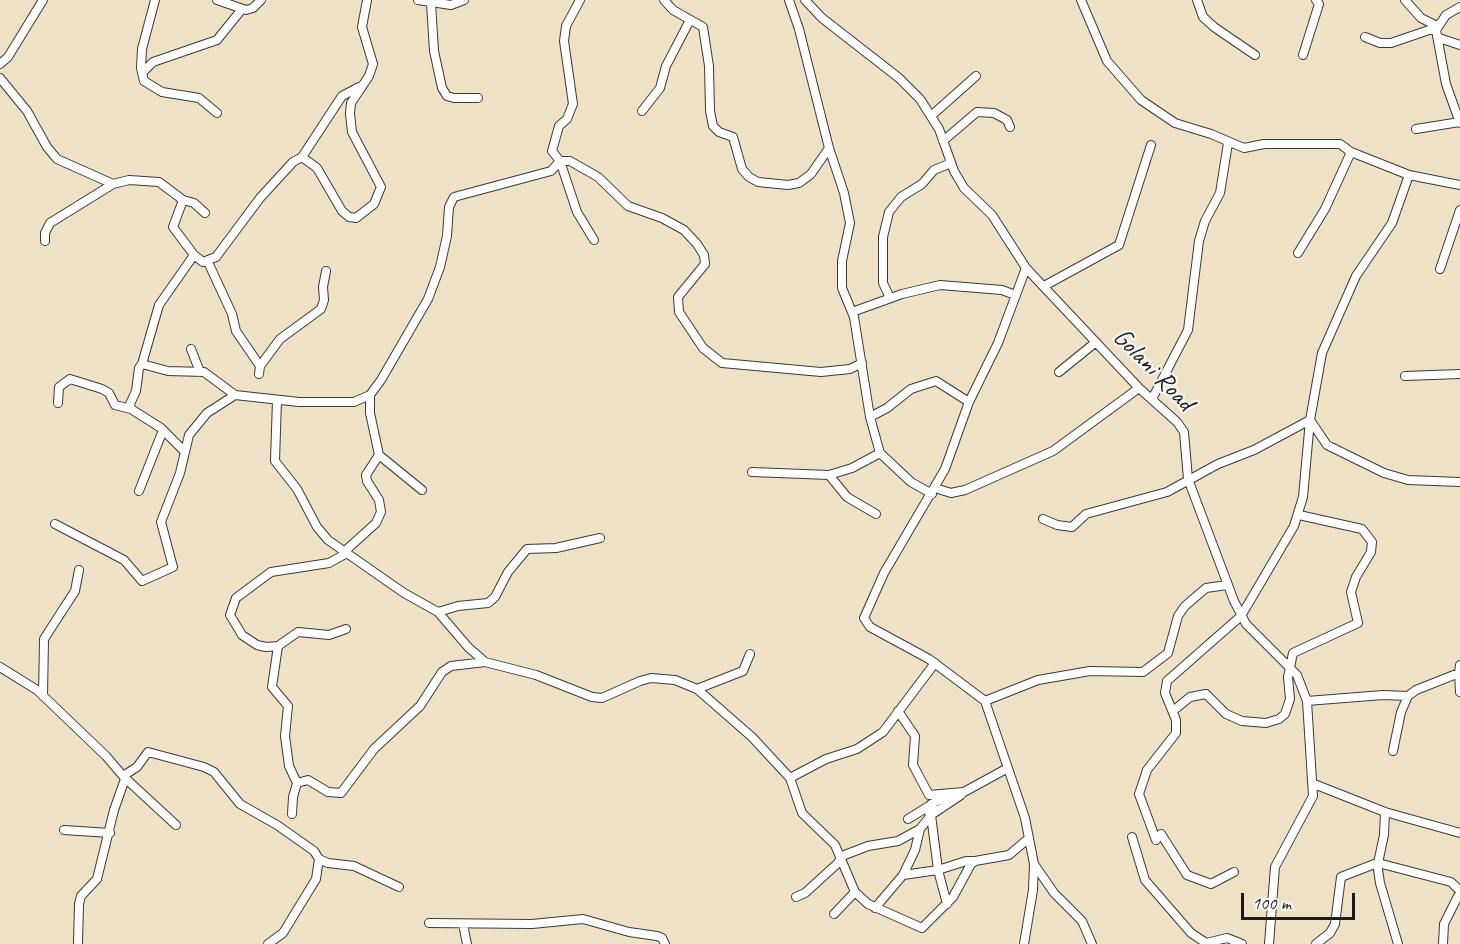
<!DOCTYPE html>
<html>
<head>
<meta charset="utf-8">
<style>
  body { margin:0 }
  #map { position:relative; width:1460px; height:944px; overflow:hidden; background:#efe1c5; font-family:Caveat,sans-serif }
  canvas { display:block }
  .scale { position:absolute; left:1241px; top:893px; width:114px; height:27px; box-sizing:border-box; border:3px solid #1c1c1c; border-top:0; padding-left:8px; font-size:18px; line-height:21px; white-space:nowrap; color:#1c1c1c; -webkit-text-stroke:4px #f6f6f2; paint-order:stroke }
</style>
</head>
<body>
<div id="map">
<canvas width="1460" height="944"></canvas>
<div class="scale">100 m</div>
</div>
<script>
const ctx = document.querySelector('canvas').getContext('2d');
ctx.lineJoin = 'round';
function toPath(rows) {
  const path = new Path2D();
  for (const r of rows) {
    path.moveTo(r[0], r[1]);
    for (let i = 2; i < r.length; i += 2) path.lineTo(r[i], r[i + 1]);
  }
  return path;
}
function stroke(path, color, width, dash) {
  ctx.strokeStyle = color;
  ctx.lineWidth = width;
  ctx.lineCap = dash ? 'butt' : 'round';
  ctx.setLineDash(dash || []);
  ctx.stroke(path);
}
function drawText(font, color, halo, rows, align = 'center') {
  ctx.font = font + ' Caveat,sans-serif';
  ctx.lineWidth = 4.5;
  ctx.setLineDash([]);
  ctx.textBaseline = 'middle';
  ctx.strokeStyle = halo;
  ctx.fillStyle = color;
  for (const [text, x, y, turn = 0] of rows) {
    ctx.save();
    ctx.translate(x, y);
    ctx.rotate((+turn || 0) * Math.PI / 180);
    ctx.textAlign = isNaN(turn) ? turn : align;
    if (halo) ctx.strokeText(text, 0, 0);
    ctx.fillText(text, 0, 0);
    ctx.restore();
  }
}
const minor = toPath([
  [155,0,142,49,141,68,144,81,162,92,199,98,217,113],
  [217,0,246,10,253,8,261,0],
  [418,0,451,5,464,0],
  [580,0,566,26,564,41,573,104,567,119,559,126,552,151,560,161,570,161,598,177,628,206,662,218,684,230,697,244,704,255,705,264,678,297,679,312,703,348,722,363,821,372,850,369,862,363],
  [664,0,673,10,703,27,709,66,710,111,713,126,719,132,733,137,742,169,749,177,758,182,788,185,799,183,811,174,829,148],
  [789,0,799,29,829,148,844,193,850,223,842,261,842,288,854,317,870,417,880,453],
  [805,0,822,18,899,78,920,99,939,129,954,171,964,188,992,215,1026,268,1139,388,1177,422,1184,432,1188,479,1234,601,1246,624,1297,675,1307,701,1313,796,1275,867,1269,944],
  [1081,0,1107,61,1141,100,1175,123,1211,134,1244,148,1264,144,1340,144,1351,152,1409,175,1460,185],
  [1197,0,1203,17,1214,27,1255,55],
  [1405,0,1421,18,1437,26],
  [431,3,434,51,442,88,447,96,454,98,478,98],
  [1460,7,1446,15,1436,30,1446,84,1460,123],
  [1365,37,1380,43,1391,43,1429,30,1436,30],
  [1439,38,1460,45],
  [1303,55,1319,4,1316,0],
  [0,64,8,57,43,0],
  [142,73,153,62,217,40,242,9],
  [0,78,27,111,47,147,57,159,113,184,129,180,159,182,183,200,194,203,205,213],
  [642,111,660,88,666,66,690,20],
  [931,116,976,76],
  [1416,129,1460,122],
  [943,141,977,112,994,113,1007,120,1010,127],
  [302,157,342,96,359,87],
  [560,161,577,212,594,240],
  [183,200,173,227,194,255,159,305,142,364,168,371,204,372,235,395,299,402,354,402,370,395,381,380,428,299,440,267,447,236,449,207,454,197,551,171,560,161],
  [45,241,45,233,50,223,113,184],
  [1298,253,1325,209,1351,152],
  [194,255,203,262,216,257,260,198,293,162,302,157,317,168,342,211,349,217,356,218,374,204,381,187,352,132,350,114,351,103,369,76,373,64,362,27,367,0],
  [208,262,232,314,236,331,260,366,259,374],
  [1440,269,1460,210],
  [1044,286,1119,245,1151,145],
  [890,298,883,283,883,237,889,212,901,197,922,184,934,170,951,163],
  [852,312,902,294,940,285,1002,290,1015,295],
  [191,349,200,372],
  [142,364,139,368,136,391,130,404,131,409,161,428,185,452],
  [260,366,280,339,321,309,324,300,323,287,326,271],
  [1059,372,1096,342],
  [1405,376,1460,374],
  [1152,399,1188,330,1199,241,1205,221,1220,193,1228,143],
  [277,400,275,461,297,489,317,527,328,540,404,593,438,612,468,647,485,662,536,675,592,697,602,698,640,681,651,678,675,680,697,689,752,737,790,778,802,813,835,845,855,892,868,904,922,928,953,897,971,864,975,861,1009,855,1029,838],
  [58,403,59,387,70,379,102,389,109,393,115,405,131,409],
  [870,417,887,408,911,389,936,381,969,402],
  [379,455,422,490],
  [752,472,829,475,852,468,880,453,911,482,932,494],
  [829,475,847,497,876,514],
  [935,488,951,493,965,490,1053,451,1139,388],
  [139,491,163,430],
  [1043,519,1057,525,1072,527,1086,514,1167,492,1218,464,1254,450,1310,420,1327,445,1384,473,1408,480,1460,482],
  [55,524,124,560,142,581,173,567,161,522,180,473,189,435,207,413,235,395],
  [344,552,376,523,381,512,379,500,367,481,366,475,379,455,370,413,370,395],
  [438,612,458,606,488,603,495,597,508,572,527,549,556,548,600,538],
  [346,629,329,635,298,632,278,646,266,647,257,645,242,635,230,615,236,598,271,572,329,563,347,553],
  [278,646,272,687,288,706,285,736,289,766,297,783],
  [0,667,37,690,106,756,123,776,137,767,148,752,204,767,214,772,240,804,277,825,314,851,319,859,316,879,283,933,268,944],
  [1459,673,1460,692],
  [697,689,743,671,750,654],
  [43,696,44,639,75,591,79,570],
  [985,701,1038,680,1090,671,1143,672,1168,653,1178,616,1185,606,1206,588,1227,585],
  [1307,701,1383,695,1408,696],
  [898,711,915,736,913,765,929,795,964,792,1006,769],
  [1173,711,1190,697,1206,694,1226,714,1242,721,1266,723,1279,719,1285,714,1290,699,1288,677,1293,653,1358,623,1351,592,1356,577,1371,552,1372,542,1362,529,1299,515],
  [1393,751,1401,712,1408,696,1416,690,1459,673,1460,665],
  [124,777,176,825],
  [790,778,826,759,857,749,883,732,935,663],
  [297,783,308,780,328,792,341,793,374,749,420,706,442,672,451,666,485,662],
  [1314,784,1385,812,1460,833],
  [935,810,931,804,948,796],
  [1385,812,1384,835,1378,863,1451,882,1460,891],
  [292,814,293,797,297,783],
  [908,819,929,806],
  [64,830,110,833],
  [1161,834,1187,875,1211,884,1234,872],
  [1132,837,1145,880,1191,933,1206,943,1227,938,1242,944],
  [1156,840,1139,794,1147,770,1176,733,1176,720,1165,693,1167,681,1241,616,1294,526,1303,497,1310,420,1322,353,1356,276,1392,223,1409,175],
  [319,859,328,863,354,866,399,887],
  [1034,864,1054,893,1082,921,1092,944],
  [903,875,938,870,966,861,975,861],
  [796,897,805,893,838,863,842,856,868,846,898,841,920,829],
  [947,904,938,870,931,815,961,795],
  [875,908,903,875,915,850,920,829,931,815,926,809],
  [834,914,855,892],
  [429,923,532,924,583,919,629,932,657,936,662,938,665,944],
  [463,924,467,944],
  [78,944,79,904,81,896,97,879,114,810,125,779],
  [1024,944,1033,890,1034,864,1025,818,985,701,929,659,870,627,864,618,884,573,945,469,969,402,998,343,1026,268],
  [1316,944,1330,933,1335,924,1341,877,1377,863,1380,883,1398,944],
  [1443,944,1444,924,1460,892]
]);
const streetNames = [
  ["Golani Road",1153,370,46]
];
stroke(minor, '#3c3a35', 10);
stroke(minor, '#fff', 8);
drawText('26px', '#1c1c1c', '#f6f6f2', streetNames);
</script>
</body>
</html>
